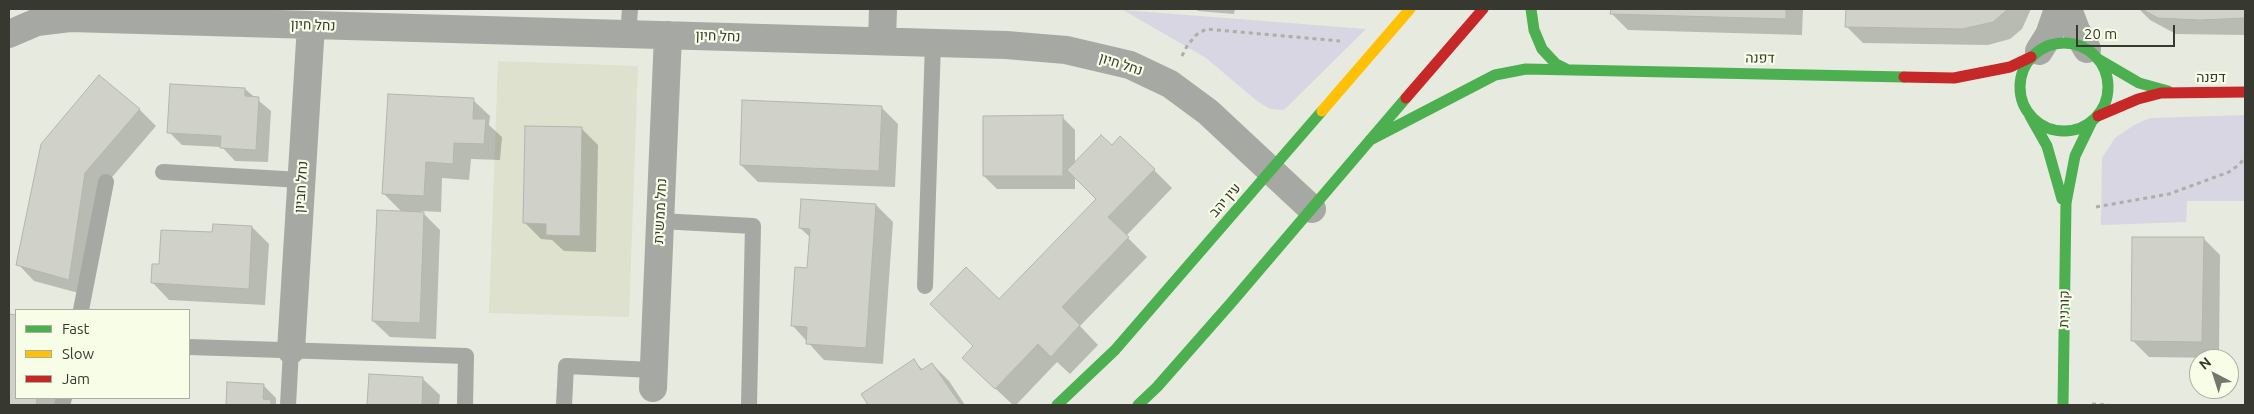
<!DOCTYPE html>
<html>
<head>
<meta charset="utf-8">
<style>
  body { margin:0 }
  #map { position:relative; width:2254px; height:414px; overflow:hidden; background:#e7eadf; font-family:Ubuntu,sans-serif }
  canvas { display:block }
  .frame { position:absolute; inset:0; border:10px solid #373930; pointer-events:none }
  .legend { position:absolute; left:15px; top:309px; width:175px; height:90px; box-sizing:border-box; background:#f8fde7; border:1px solid #abaf9e; margin:0; padding:6px 9px; list-style:none; font-size:15px; color:#373930 }
  .legend li { display:flex; align-items:center; gap:10px; height:25px }
  .legend b { width:25px; border:1px solid #abaf9e }
  .north { position:absolute; left:2189px; top:349px; width:50px; height:50px; box-sizing:border-box; background:#f8fde7; border:1px solid #abaf9e; border-radius:50%; rotate:320deg; font-size:14px; font-weight:700; line-height:20px; text-align:center; color:#373930 }
  .north::after { content:''; display:block; margin:auto; width:18px; height:22px; background:#75776d; clip-path:polygon(50% 0,100% 100%,50% 72%,0 100%) }
  .scale { position:absolute; left:2076px; top:25px; width:99px; height:22px; box-sizing:border-box; border:2px solid #373930; border-top:0; padding-left:6px; font-size:15px; line-height:18px; white-space:nowrap; color:#373930; -webkit-text-stroke:4px #f8fde7; paint-order:stroke }
</style>
</head>
<body>
<div id="map">
<canvas width="2254" height="414"></canvas>
<div class="frame"></div>
<ul class="legend">
<li><b style="height:6px;background:#4caf50"></b>Fast</li>
<li><b style="height:6px;background:#ffc107"></b>Slow</li>
<li><b style="height:6px;background:#c62828"></b>Jam</li>
</ul>
<div class="north">N</div>
<div class="scale">20 m</div>
</div>
<script>
const ctx = document.querySelector('canvas').getContext('2d');
ctx.lineJoin = 'round';
function paint(path, color) {
  ctx.fillStyle = color;
  ctx.fill(path, 'evenodd');
}
function toPath(rows) {
  const path = new Path2D();
  for (const r of rows) {
    if (r.length === 3) {
      path.moveTo(r[0] + r[2], r[1]);
      path.arc(r[0], r[1], r[2], 0, 2 * Math.PI);
      continue;
    }
    path.moveTo(r[0], r[1]);
    for (let i = 2; i < r.length; i += 2) path.lineTo(r[i], r[i + 1]);
  }
  return path;
}
function stroke(path, color, width, dash) {
  ctx.strokeStyle = color;
  ctx.lineWidth = width;
  ctx.lineCap = dash ? 'butt' : 'round';
  ctx.setLineDash(dash || []);
  ctx.stroke(path);
}
function drawText(font, color, halo, rows, align = 'center') {
  ctx.font = font + ' Ubuntu,Heebo,sans-serif';
  ctx.lineWidth = 4.5;
  ctx.setLineDash([]);
  ctx.textBaseline = 'middle';
  ctx.strokeStyle = halo;
  ctx.fillStyle = color;
  for (const [text, x, y, turn = 0] of rows) {
    ctx.save();
    ctx.translate(x, y);
    ctx.rotate((+turn || 0) * Math.PI / 180);
    ctx.textAlign = isNaN(turn) ? turn : align;
    if (halo) ctx.strokeText(text, 0, 0);
    ctx.fillText(text, 0, 0);
    ctx.restore();
  }
}
const built = toPath([
  [498,61,638,66,629,317,489,313]
]);
const green = toPath([
  [1123,10,1366,29,1284,110,1270,109,1257,101,1206,58],
  [2245,115,2245,201,2187,201,2186,222,2101,225,2102,158,2115,138,2134,125,2150,118]
]);
const shadow = toPath([
  [1196,9,1235,9,1234,14,1198,11],
  [1612,9,1803,9,1802,35,1628,30,1612,14],
  [1847,9,2031,9,2022,29,2010,39,1988,45,1863,43,1846,26],
  [2139,9,2245,9,2245,35,2176,34,2150,20],
  [99,77,140,110,156,126,101,190,86,295,34,281,18,264],
  [245,89,271,111,268,162,235,161,222,147,182,145,169,132],
  [473,100,490,116,489,125,502,137,500,160,471,159,469,180,442,178,441,212,421,211,440,230,436,339,390,337,373,321,402,212,383,193],
  [881,107,898,124,895,187,758,182,741,165],
  [1062,117,1075,130,1075,163,1112,146,1154,170,1172,188,1126,236,1147,257,1080,326,1098,345,1070,374,1057,362,1016,405,1013,405,982,376,975,346,999,301,1097,199,1075,177,1075,189,997,189,984,176],
  [581,128,598,145,596,252,564,251,552,240,541,239,525,223],
  [876,205,893,222,883,364,824,360,792,325,809,269,811,238,800,228],
  [252,227,269,244,265,305,169,300,153,283,160,266,213,234],
  [2203,238,2220,255,2219,358,2149,357,2132,340],
  [9,315,16,316,16,398,58,398,57,405,9,405],
  [914,361,923,370,932,364,949,381,965,405,870,405,863,395],
  [370,375,423,379,440,395,439,405,368,405],
  [229,383,263,385,276,398,276,405,227,405]
]);
const building = toPath([
  [1611,9,1786,9,1786,19,1610,14,1611,9],
  [1846,9,2008,9,1993,22,1962,29,1845,27,1846,9],
  [2142,9,2245,9,2245,18,2200,20,2158,18,2142,9],
  [99,75,140,109,85,173,69,280,16,265,41,144,99,75],
  [170,84,245,88,245,96,259,97,256,150,220,148,221,136,167,133,170,84],
  [388,94,474,98,473,119,486,119,484,144,454,143,453,164,426,162,424,196,382,194,388,94],
  [742,100,882,106,879,171,740,165,742,100],
  [1063,115,1063,176,983,176,983,116,1063,115],
  [525,126,582,127,580,236,546,235,546,224,523,223,525,126],
  [1101,135,1112,145,1120,136,1155,169,1108,217,1129,237,1062,307,1080,325,1051,357,1038,344,995,389,962,358,973,346,930,304,966,267,999,299,1096,199,1067,170,1101,135],
  [801,199,876,204,866,348,806,344,807,327,791,326,795,267,807,268,810,229,799,228,801,199],
  [377,210,424,212,420,323,372,321,377,210],
  [213,224,252,226,249,289,151,283,152,264,159,264,161,230,212,232,213,224],
  [2132,237,2204,237,2202,342,2131,341,2132,237],
  [9,314,16,315,16,398,37,398,36,405,9,405,9,314],
  [914,359,921,370,932,363,961,405,868,405,861,394,914,359],
  [369,374,423,377,422,405,367,405,369,374],
  [227,382,264,384,263,399,271,400,271,405,226,405,227,382]
]);
const path = toPath([
  [1182,56,1187,46,1196,35,1206,29,1340,41],
  [2096,207,2169,194,2229,172,2240,164,2245,157],
  [2092,404,2109,405]
]);
const lane = toPath([
  [628,34,630,9],
  [163,172,301,180],
  [660,221,753,226,749,405],
  [925,286,933,43],
  [81,310,106,182],
  [189,347,466,356,465,405],
  [62,405,64,398],
  [288,405,291,350],
  [564,405,566,366,653,370]
]);
const street = toPath([
  [2068,9,2076,30,2087,49],
  [9,34,37,22,70,18,1006,45,1066,50,1130,65,1170,84,1208,112,1312,209],
  [882,41,883,9],
  [2039,51,2049,35,2058,9],
  [291,350,311,25],
  [653,388,668,35]
]);
const fast = toPath([
  [1531,9,1534,30,1542,49,1556,64,1566,69],
  [2064,87,44],
  [2098,59,2139,83,2168,91],
  [2030,116,2047,146,2062,199],
  [1370,140,1495,75,1526,69,1904,77],
  [1057,405,1115,350,1322,111],
  [1138,405,1157,387,1231,303,1406,98],
  [2063,405,2066,203,2075,156,2092,121]
]);
const slow = toPath([
  [1322,111,1410,9]
]);
const jam = toPath([
  [1904,77,1954,78,2010,67,2031,57],
  [1406,98,1483,9],
  [2098,116,2138,99,2161,93,2245,92]
]);
const streetNames = [
  ["נחל חיון",313,25,2],
  ["נחל חיון",718,36,2],
  ["דפנה",1760,58,1],
  ["נחל חיון",1121,64,18],
  ["דפנה",2211,77],
  ["נחל חביון",301,187,-86],
  ["עין יהב",1225,200,-49],
  ["נחל ממשית",660,211,-87],
  ["קורנית",2064,309,-89]
];
paint(built, '#dde1cd');
paint(green, '#d8d6e3');
paint(shadow, '#0003');
paint(building, '#d0d2ca');
stroke(building, '#b3b6ad', 1);
stroke(path, '#acaea8', 3, [4, 4]);
stroke(lane, '#a6a8a3', 16);
stroke(street, '#a6a8a3', 28);
stroke(fast, '#4caf50', 11);
stroke(slow, '#ffc107', 11);
stroke(jam, '#c62828', 11);
drawText('14px', '#373930', '#f8fde7', streetNames);
</script>
</body>
</html>
